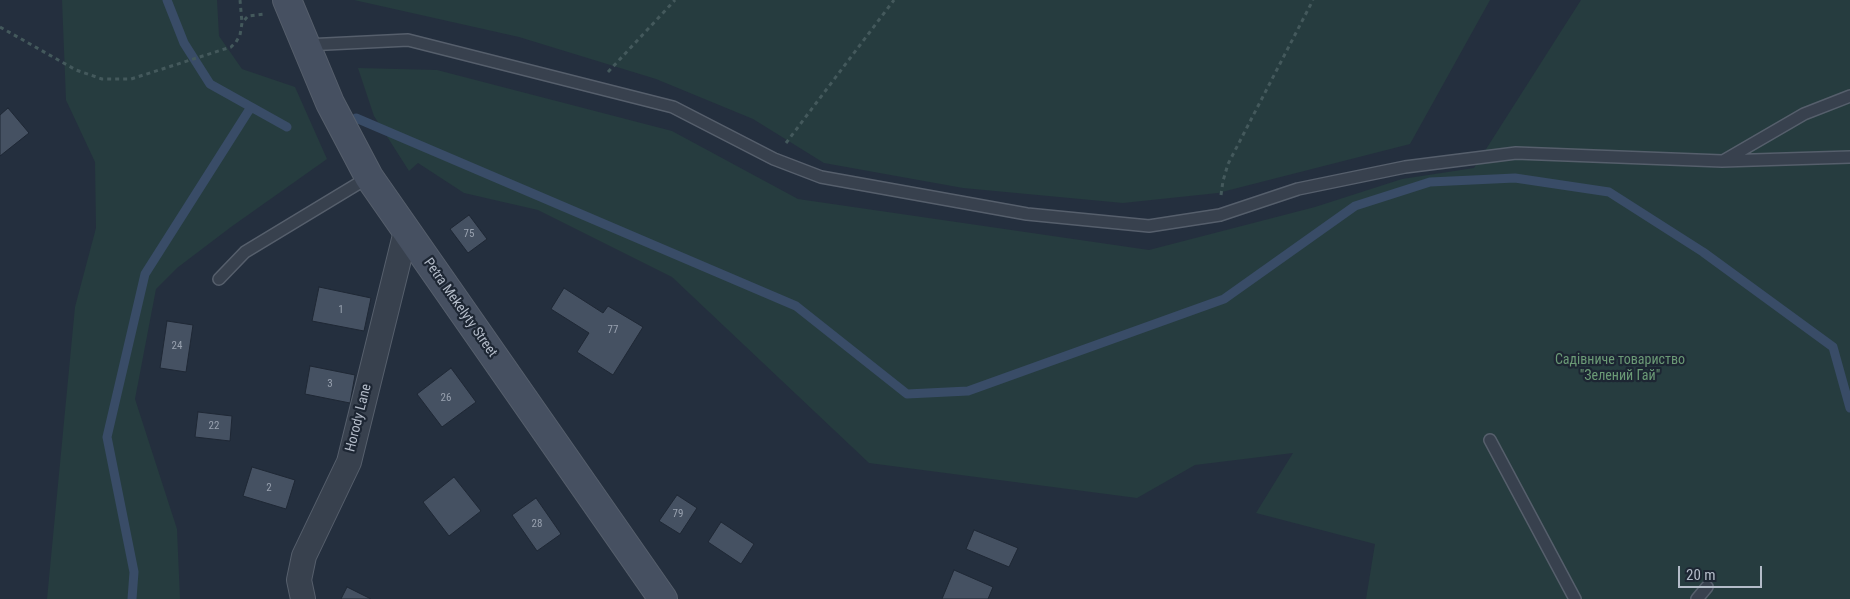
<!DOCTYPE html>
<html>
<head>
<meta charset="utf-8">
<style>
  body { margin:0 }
  #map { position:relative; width:1850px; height:599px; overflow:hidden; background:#242f3e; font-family:"Roboto Condensed",sans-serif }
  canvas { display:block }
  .scale { position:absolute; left:1678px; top:566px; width:84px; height:22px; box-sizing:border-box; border:2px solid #b4bcc9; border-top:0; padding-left:6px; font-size:15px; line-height:18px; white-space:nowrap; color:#b4bcc9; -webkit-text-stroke:4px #1d2633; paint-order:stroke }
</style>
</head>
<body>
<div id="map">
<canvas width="1850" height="599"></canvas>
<div class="scale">20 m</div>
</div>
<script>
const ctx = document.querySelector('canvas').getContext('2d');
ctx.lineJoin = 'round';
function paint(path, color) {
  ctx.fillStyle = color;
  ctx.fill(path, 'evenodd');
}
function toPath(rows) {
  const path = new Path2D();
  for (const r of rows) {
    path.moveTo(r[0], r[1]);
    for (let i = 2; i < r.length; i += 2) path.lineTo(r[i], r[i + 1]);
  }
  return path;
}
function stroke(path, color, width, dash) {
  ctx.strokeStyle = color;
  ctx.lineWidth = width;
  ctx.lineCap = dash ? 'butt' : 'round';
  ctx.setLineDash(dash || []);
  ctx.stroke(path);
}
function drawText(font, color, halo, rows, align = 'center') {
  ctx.font = font + ' "Roboto Condensed",sans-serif';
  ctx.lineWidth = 4.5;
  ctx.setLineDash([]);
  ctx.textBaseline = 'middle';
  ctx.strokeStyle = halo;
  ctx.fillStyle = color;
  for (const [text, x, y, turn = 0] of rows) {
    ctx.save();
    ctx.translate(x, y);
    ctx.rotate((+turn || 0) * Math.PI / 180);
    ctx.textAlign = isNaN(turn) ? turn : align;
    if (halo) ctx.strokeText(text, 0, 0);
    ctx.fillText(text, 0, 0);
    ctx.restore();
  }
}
const green = toPath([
  [62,0,217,0,219,36,242,69,295,87,327,159,231,227,177,268,156,289,135,399,177,529,180,599,47,599,75,307,96,228,95,162,66,100],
  [354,0,1490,0,1410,144,1218,193,1123,203,963,188,824,163,753,119,656,79,519,37],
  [1581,0,1850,0,1850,599,1366,599,1375,544,1256,513,1293,453,1195,465,1137,498,869,463,672,277,538,210,464,193,418,163,409,171,374,116,358,68,437,70,672,131,798,199,1149,250,1315,207,1402,179,1474,168]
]);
const stream = toPath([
  [167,0,184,43,210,84,287,127],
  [356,118,796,306,907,394,968,391,1224,299,1355,206,1430,182,1515,178,1609,192,1703,252,1833,347,1850,408],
  [132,599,134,572,107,437,145,274,251,107]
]);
const building = toPath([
  [8,108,29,133,0,156,0,115,8,108],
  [469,215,487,239,468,253,450,229,469,215],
  [319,287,371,298,364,331,312,321,319,287],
  [564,288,603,313,608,306,643,327,613,375,577,352,589,333,551,309,564,288],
  [167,321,193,325,186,372,160,368,167,321],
  [310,366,355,375,350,403,305,394,310,366],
  [451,368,476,402,442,427,417,394,451,368],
  [198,412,232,416,230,441,195,437,198,412],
  [252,467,295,480,286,509,243,496,252,467],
  [454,477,481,511,449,536,423,502,454,477],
  [677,495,697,508,680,534,659,521,677,495],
  [536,498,561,534,537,551,512,515,536,498],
  [721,522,754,544,741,564,708,542,721,522],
  [974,530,1018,548,1009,567,966,549,974,530],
  [954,570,993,587,988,599,942,599,954,570],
  [347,587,371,599,341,599,347,587]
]);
const path = toPath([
  [240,0,242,23],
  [0,27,76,70,102,79,131,79,231,47,236,42,240,35,242,23,248,16,264,14],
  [608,72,675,0],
  [786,143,894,0],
  [1221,195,1223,181,1228,164,1313,0]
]);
const lane = toPath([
  [306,45,408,40,673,107,774,159,821,177,1027,214,1149,226,1220,215,1298,189,1405,167,1516,153,1722,161,1850,157],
  [1723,161,1804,114,1850,96],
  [219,279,245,252,369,177],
  [1490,440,1575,599],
  [1697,599,1707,587]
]);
const street = toPath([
  [303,599,299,580,304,556,349,462,406,231]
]);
const secondary = toPath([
  [287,0,330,103,369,177,663,599]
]);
const numberNames = [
  ["75",469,234],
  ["1",341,310],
  ["77",613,330],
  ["24",177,346],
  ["3",330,384],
  ["26",446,398],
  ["22",214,426],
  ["2",269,488],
  ["79",678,514],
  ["28",537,524]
];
const streetNames = [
  ["Petra Mekelyty Street",460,308,55],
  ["Horody Lane",359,418,-76]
];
const parkNames = [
  ["Садівниче товариство",1620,360],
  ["\"Зелений Гай\"",1620,376]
];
paint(green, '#263c3f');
stroke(stream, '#394c67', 9);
paint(building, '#455162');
stroke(building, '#1f2835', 1);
stroke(lane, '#565f6c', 14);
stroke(street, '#565f6c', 26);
stroke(secondary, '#565f6c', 30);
stroke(path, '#44595c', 3, [4, 4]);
stroke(lane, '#38414e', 11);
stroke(street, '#38414e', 24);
stroke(secondary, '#465061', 28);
drawText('11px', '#98a1af', null, numberNames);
drawText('14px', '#b4bcc9', '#1d2633', streetNames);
drawText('14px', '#6b9a76', '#1d2633', parkNames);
</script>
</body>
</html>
